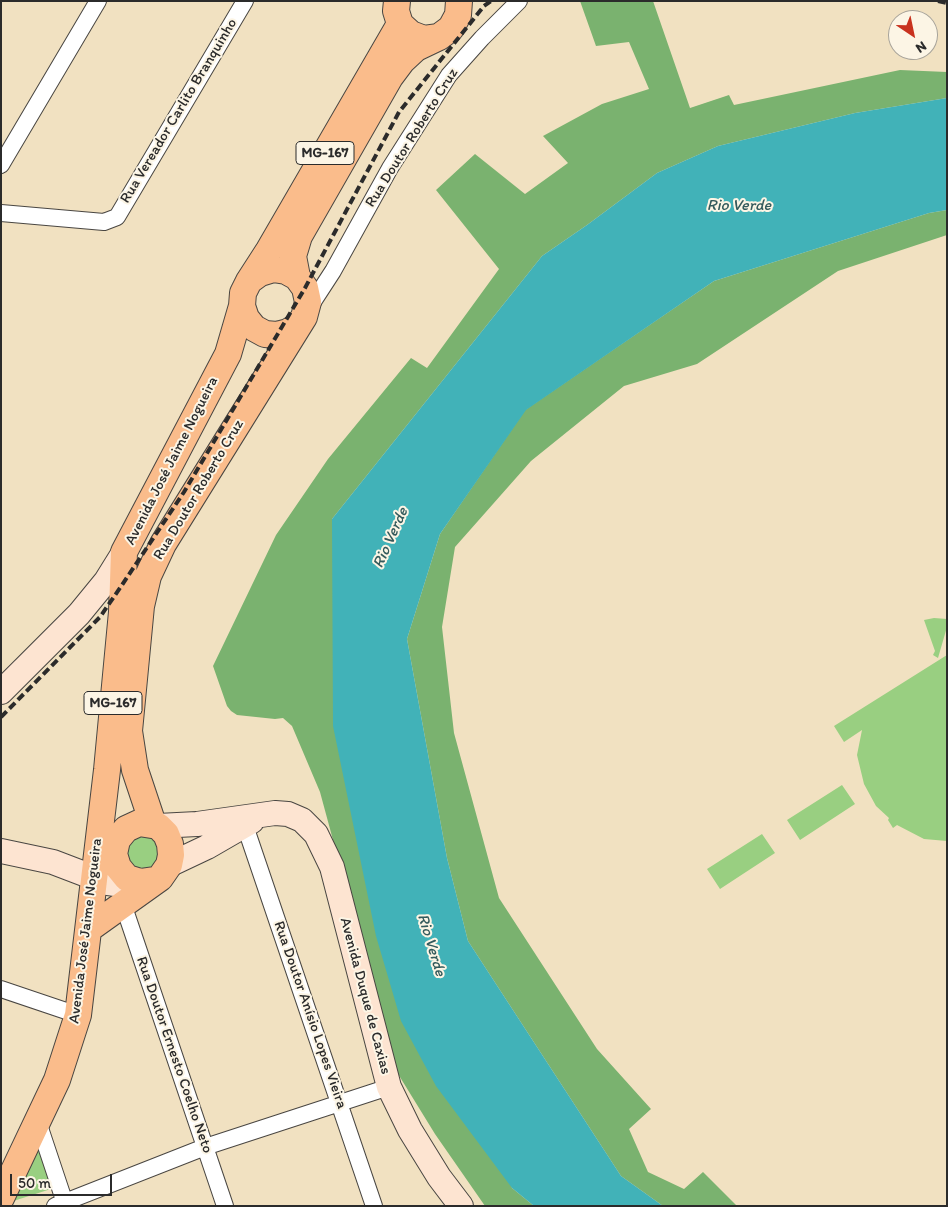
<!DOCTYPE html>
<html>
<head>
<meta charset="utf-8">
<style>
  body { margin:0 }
  #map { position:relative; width:948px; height:1207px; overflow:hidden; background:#f1e1c1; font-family:Itim,sans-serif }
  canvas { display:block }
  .frame { position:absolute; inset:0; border:2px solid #2b2b2b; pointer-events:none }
  .north { position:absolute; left:888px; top:10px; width:50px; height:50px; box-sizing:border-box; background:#fcf5e5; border:1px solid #a8a49b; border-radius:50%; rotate:146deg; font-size:14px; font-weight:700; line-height:20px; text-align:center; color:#2b2b2b }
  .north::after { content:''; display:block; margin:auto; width:18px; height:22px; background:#c8321e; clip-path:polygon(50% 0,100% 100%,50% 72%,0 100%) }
  .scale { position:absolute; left:10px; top:1174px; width:102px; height:22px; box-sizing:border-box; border:2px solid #2b2b2b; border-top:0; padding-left:6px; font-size:15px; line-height:18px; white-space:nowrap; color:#2b2b2b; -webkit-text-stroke:4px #fcf5e5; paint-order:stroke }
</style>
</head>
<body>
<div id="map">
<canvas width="948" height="1207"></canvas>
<div class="frame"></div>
<div class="north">N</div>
<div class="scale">50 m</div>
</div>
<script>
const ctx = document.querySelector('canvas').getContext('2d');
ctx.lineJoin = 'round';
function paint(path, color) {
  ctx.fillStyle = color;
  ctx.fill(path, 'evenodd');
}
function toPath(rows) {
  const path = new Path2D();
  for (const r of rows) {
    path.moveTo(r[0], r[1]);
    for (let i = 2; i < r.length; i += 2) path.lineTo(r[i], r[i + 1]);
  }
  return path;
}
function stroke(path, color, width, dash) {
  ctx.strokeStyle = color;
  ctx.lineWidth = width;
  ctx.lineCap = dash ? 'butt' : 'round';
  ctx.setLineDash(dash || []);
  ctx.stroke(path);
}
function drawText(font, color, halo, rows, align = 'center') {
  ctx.font = font + ' Itim,sans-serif';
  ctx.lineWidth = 4;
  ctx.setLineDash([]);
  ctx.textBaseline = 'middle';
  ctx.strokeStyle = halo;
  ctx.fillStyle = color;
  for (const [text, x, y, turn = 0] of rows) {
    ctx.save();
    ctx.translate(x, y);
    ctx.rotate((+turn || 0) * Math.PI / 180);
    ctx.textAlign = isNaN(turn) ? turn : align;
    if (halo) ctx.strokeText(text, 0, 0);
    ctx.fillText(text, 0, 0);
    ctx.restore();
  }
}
const green = toPath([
  [934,618,947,619,947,627,938,658,933,655,935,651,924,620],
  [947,655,947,841,924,839,897,825,893,828,888,820,889,818,876,806,864,784,857,755,862,730,844,742,834,726],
  [842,785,855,804,800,840,787,820],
  [762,834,775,853,720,889,707,869],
  [150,836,159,844,157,867,134,872,123,846,132,837],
  [38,1135,54,1188,1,1205]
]);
const forest = toPath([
  [580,1,653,1,690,108,729,95,734,105,900,70,947,72,947,98,855,113,718,146,657,173,587,225,542,256,332,519,512,1188,534,1206,485,1206,435,1134,395,1069,320,792,292,726,283,718,275,719,237,715,231,711,227,706,213,666,276,535,328,459,411,358,427,368,499,269,436,190,475,154,525,194,568,163,543,136,602,104,649,89,629,42,596,46],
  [947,210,947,235,838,271,697,364,624,386,531,461,455,547,442,627,454,733,499,898,597,1049,651,1109,629,1129,648,1172,684,1189,703,1172,737,1206,663,1206,621,1176,468,941,447,858,407,639,440,534,525,410,714,281,929,213]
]);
const water = toPath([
  [947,98,947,210,929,213,714,281,526,410,440,534,407,639,447,858,468,941,621,1176,663,1206,534,1206,512,1188,436,1086,401,1021,376,936,333,726,332,519,542,256,587,225,657,173,718,146,855,113]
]);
const street = toPath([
  [1,165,98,1],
  [1,213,104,222,117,217,245,1],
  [307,311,333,271,390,168,449,75,482,38,519,1],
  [242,817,374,1206],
  [123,904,225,1206],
  [1,989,78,1015],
  [37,1119,66,1206],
  [55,1206,205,1147,389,1087]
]);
const secondary = toPath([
  [1,692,79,614,106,581,124,552],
  [158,826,197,824,275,813,288,814,302,820,316,834,332,867,389,1087,410,1130,439,1177,461,1206],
  [1,851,53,862,108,883,123,885,140,882],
  [169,865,207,847,252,821]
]);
const primary = toPath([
  [397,1,396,11,400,24,411,34,424,39,439,37,451,28,458,15,459,1],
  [297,277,293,256,299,236,390,77,402,61,416,48,439,37],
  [249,281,260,273,273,269,286,271,297,277,305,288,308,302,304,317,298,326,288,332,277,335,265,334,254,328,246,318,242,306,243,293,249,281,269,250,400,24],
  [153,824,135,770,129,731,141,606,148,576,163,544,304,317],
  [90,928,160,878,169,865,171,855,170,844,166,834,158,826,139,823,126,829,117,840,114,854,118,867,127,878,140,882,154,880],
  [1,1198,57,1080,78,1015,107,770,122,612,124,552,228,354,242,306]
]);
const rail = toPath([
  [938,1,947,3],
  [1,717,100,617,122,585,184,492,305,288,399,112,484,6,491,1]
]);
const shields = [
  [325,153,58],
  [113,703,58]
];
const shieldNames = [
  ["MG-167",325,153],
  ["MG-167",113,703]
];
const streetNames = [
  ["Rua Vereador Carlito Branquinho",179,111,-59],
  ["Rua Doutor Roberto Cruz",412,138,-58],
  ["Avenida José Jaime Nogueira",172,461,-63],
  ["Rua Doutor Roberto Cruz",199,490,-59],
  ["Avenida José Jaime Nogueira",86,931,-83],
  ["Avenida Duque de Caxias",365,996,75],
  ["Rua Doutor Anísio Lopes Vieira",310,1015,71],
  ["Rua Doutor Ernesto Coelho Neto",174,1055,71]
];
const waterNames = [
  ["Rio Verde",739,206],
  ["Rio Verde",391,538,-66],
  ["Rio Verde",431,945,73]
];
paint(green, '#99cf81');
paint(forest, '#7ab26f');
paint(water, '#41b2b8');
stroke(street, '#494642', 18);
stroke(secondary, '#494642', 26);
stroke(primary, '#494642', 28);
stroke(street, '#fff', 16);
stroke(secondary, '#fde4d1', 24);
stroke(primary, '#fabc8b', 26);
stroke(rail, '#2b2b2b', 4, [8, 4]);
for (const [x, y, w] of shields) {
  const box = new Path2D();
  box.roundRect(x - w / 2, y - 11.5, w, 23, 4);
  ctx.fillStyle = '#fcf5e5';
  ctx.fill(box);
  stroke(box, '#2b2b2b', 1);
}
drawText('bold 14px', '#2b2b2b', null, shieldNames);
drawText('15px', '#2b2b2b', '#fcf5e5', streetNames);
drawText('italic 16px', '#335a5c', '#fcf5e5', waterNames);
</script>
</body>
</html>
